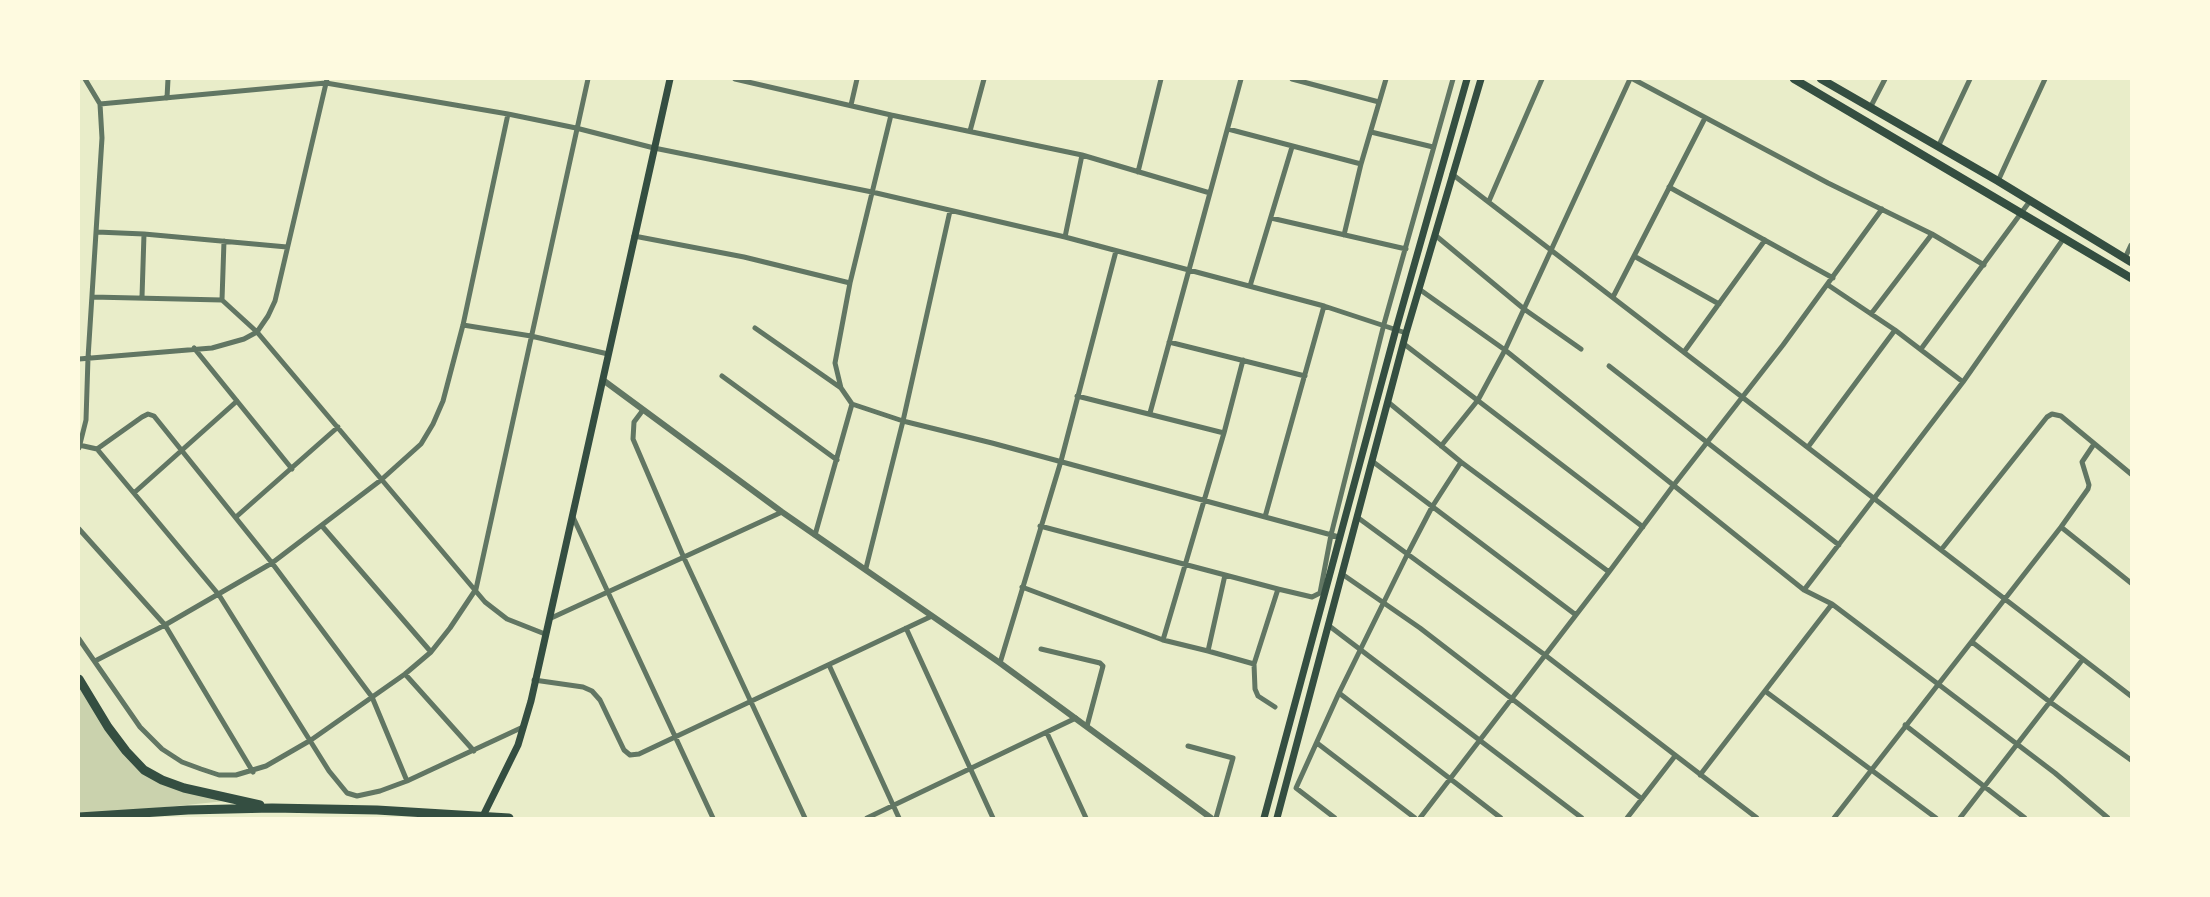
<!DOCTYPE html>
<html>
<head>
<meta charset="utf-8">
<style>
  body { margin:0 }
  #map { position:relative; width:2210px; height:897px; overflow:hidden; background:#e9edc9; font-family:"Crimson Pro",serif }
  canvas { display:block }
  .frame { position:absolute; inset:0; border:80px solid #fefae0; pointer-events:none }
</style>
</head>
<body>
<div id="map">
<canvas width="2210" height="897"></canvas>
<div class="frame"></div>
</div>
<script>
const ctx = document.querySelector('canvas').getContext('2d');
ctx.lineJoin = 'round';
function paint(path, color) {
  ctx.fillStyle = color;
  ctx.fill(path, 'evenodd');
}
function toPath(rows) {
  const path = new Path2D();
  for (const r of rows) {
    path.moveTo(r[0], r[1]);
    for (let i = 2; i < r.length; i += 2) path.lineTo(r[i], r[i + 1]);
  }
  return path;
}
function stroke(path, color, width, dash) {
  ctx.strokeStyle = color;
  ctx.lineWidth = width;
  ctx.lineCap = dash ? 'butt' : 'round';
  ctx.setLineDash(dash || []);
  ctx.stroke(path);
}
const green = toPath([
  [79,685,103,725,162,784,235,800,79,816]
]);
const minor = toPath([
  [735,79,891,115,1082,155,1210,193],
  [1292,79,1379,102],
  [1633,79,1828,183,1932,234,1984,265],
  [167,98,168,79],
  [100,104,326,83,508,114,576,128,654,148,872,192,1065,237,1324,306,1406,333],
  [851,105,857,79],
  [1870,108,1885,79],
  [1228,129,1361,164],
  [970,131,984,79],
  [1371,132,1433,147],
  [1938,147,1970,79],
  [1138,172,1161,79],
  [1452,174,2131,696],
  [1998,181,2045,79],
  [1669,187,1833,278],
  [1489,201,1542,79],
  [1271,218,1406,249],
  [97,232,144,234,287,247],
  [1344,235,1361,164,1386,79],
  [1435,235,1524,309,1581,349],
  [634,236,744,257,850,283],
  [1065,237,1082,155],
  [1634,256,1719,304],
  [2125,258,2131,245],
  [1828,285,1895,330,1963,382],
  [1250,286,1292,147],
  [1419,289,1505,350,1804,590,1832,604,1938,684,2055,773,2108,818],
  [92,297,222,300,224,241],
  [142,297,144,234],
  [1613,297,1705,118],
  [222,300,257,332,485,602,507,619,545,634],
  [1871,314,1932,234],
  [463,325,531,336,608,354],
  [755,328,841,388,852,404,903,421,992,443,1339,537],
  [1169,342,1305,376],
  [1404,344,1643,527],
  [194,348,292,469],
  [1921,349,2030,201],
  [1684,352,1765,240],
  [79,359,212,348,244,339,257,332,268,316,275,301,327,79],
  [1609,366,1839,545],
  [722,376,837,460],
  [841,388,835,363,850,283,891,115],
  [1077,396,1224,433],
  [1388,402,1461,462,1609,572],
  [643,410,634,422,633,439,684,558,805,818],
  [1150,413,1241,79],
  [79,445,97,449,219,595,329,771,347,793,357,796,380,791,407,781,523,727],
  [1441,446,1478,400,1505,350,1630,79],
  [1808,447,1895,330],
  [79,448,86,420,88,358,102,138,100,104,85,79],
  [97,449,142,417,148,414,154,416,272,563,372,697,407,781],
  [1372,461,1576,615],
  [135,492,237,401],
  [236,517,338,427],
  [573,517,713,818],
  [1265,517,1324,306],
  [1357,517,1545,655,1757,818],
  [322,526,431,652],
  [1040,526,1278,589,1312,597,1320,593,1331,535,1384,324,1453,79],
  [2061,527,2131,583],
  [79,529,165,625,253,772],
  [815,535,852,404],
  [1941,550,2047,417,2052,414,2061,416,2131,474],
  [866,568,903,421,950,211],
  [1342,574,1420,628,1642,799],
  [1225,575,1208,651,1254,664,1278,589],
  [1022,587,1163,640,1208,651],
  [1804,590,1963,382,2064,238],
  [549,619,782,512],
  [1328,625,1582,818],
  [906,628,993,818],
  [79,639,140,727,162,749,182,762,201,769,219,775,236,775,266,766,311,740,405,674,431,652,450,628,476,589,588,79],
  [1163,640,1224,433,1243,360],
  [1972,642,2050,702,2131,760],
  [1041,649,1100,663,1103,666,1087,726],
  [95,661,165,625,272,563,381,480,421,444,433,424,443,401,463,325,508,114],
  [1000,663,1061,461,1116,251],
  [1254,664,1255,689,1258,696,1275,707],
  [829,665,899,818],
  [405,674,474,751],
  [534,680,583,687,592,691,600,700,624,750,630,755,639,754,932,616],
  [1765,691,1936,818],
  [1339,693,1501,818],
  [1905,725,2025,818],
  [1047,733,1086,818],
  [1317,743,1415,818],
  [1188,746,1233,758,1216,818],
  [1700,775,1832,604],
  [867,818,1076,718],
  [1335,818,1296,788,1339,693,1408,553,1432,507,1461,462],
  [1420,818,1609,572,1673,486,1783,345,1882,209],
  [1627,818,1675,756],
  [1834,818,2061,527,2088,489,2089,485,2082,462,2094,444],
  [1960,818,2083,659]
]);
const tertiary = toPath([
  [603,380,782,512,1000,663,1211,818]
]);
const secondary = toPath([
  [482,818,518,745,531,701,670,79],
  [1264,818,1396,329,1467,79],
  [1277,818,1406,333,1481,79]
]);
const primary = toPath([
  [1794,79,2131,278],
  [1821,79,1998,181,2131,262]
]);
const trunk = toPath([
  [79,679,108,727,126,751,144,770,162,780,184,788,260,805],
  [79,817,188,810,272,808,377,810,509,818]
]);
paint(green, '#cad2ad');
stroke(minor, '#617663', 5);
stroke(tertiary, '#617663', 6);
stroke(secondary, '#344e41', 7);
stroke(primary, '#344e41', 8);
stroke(trunk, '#344e41', 9);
</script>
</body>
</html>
